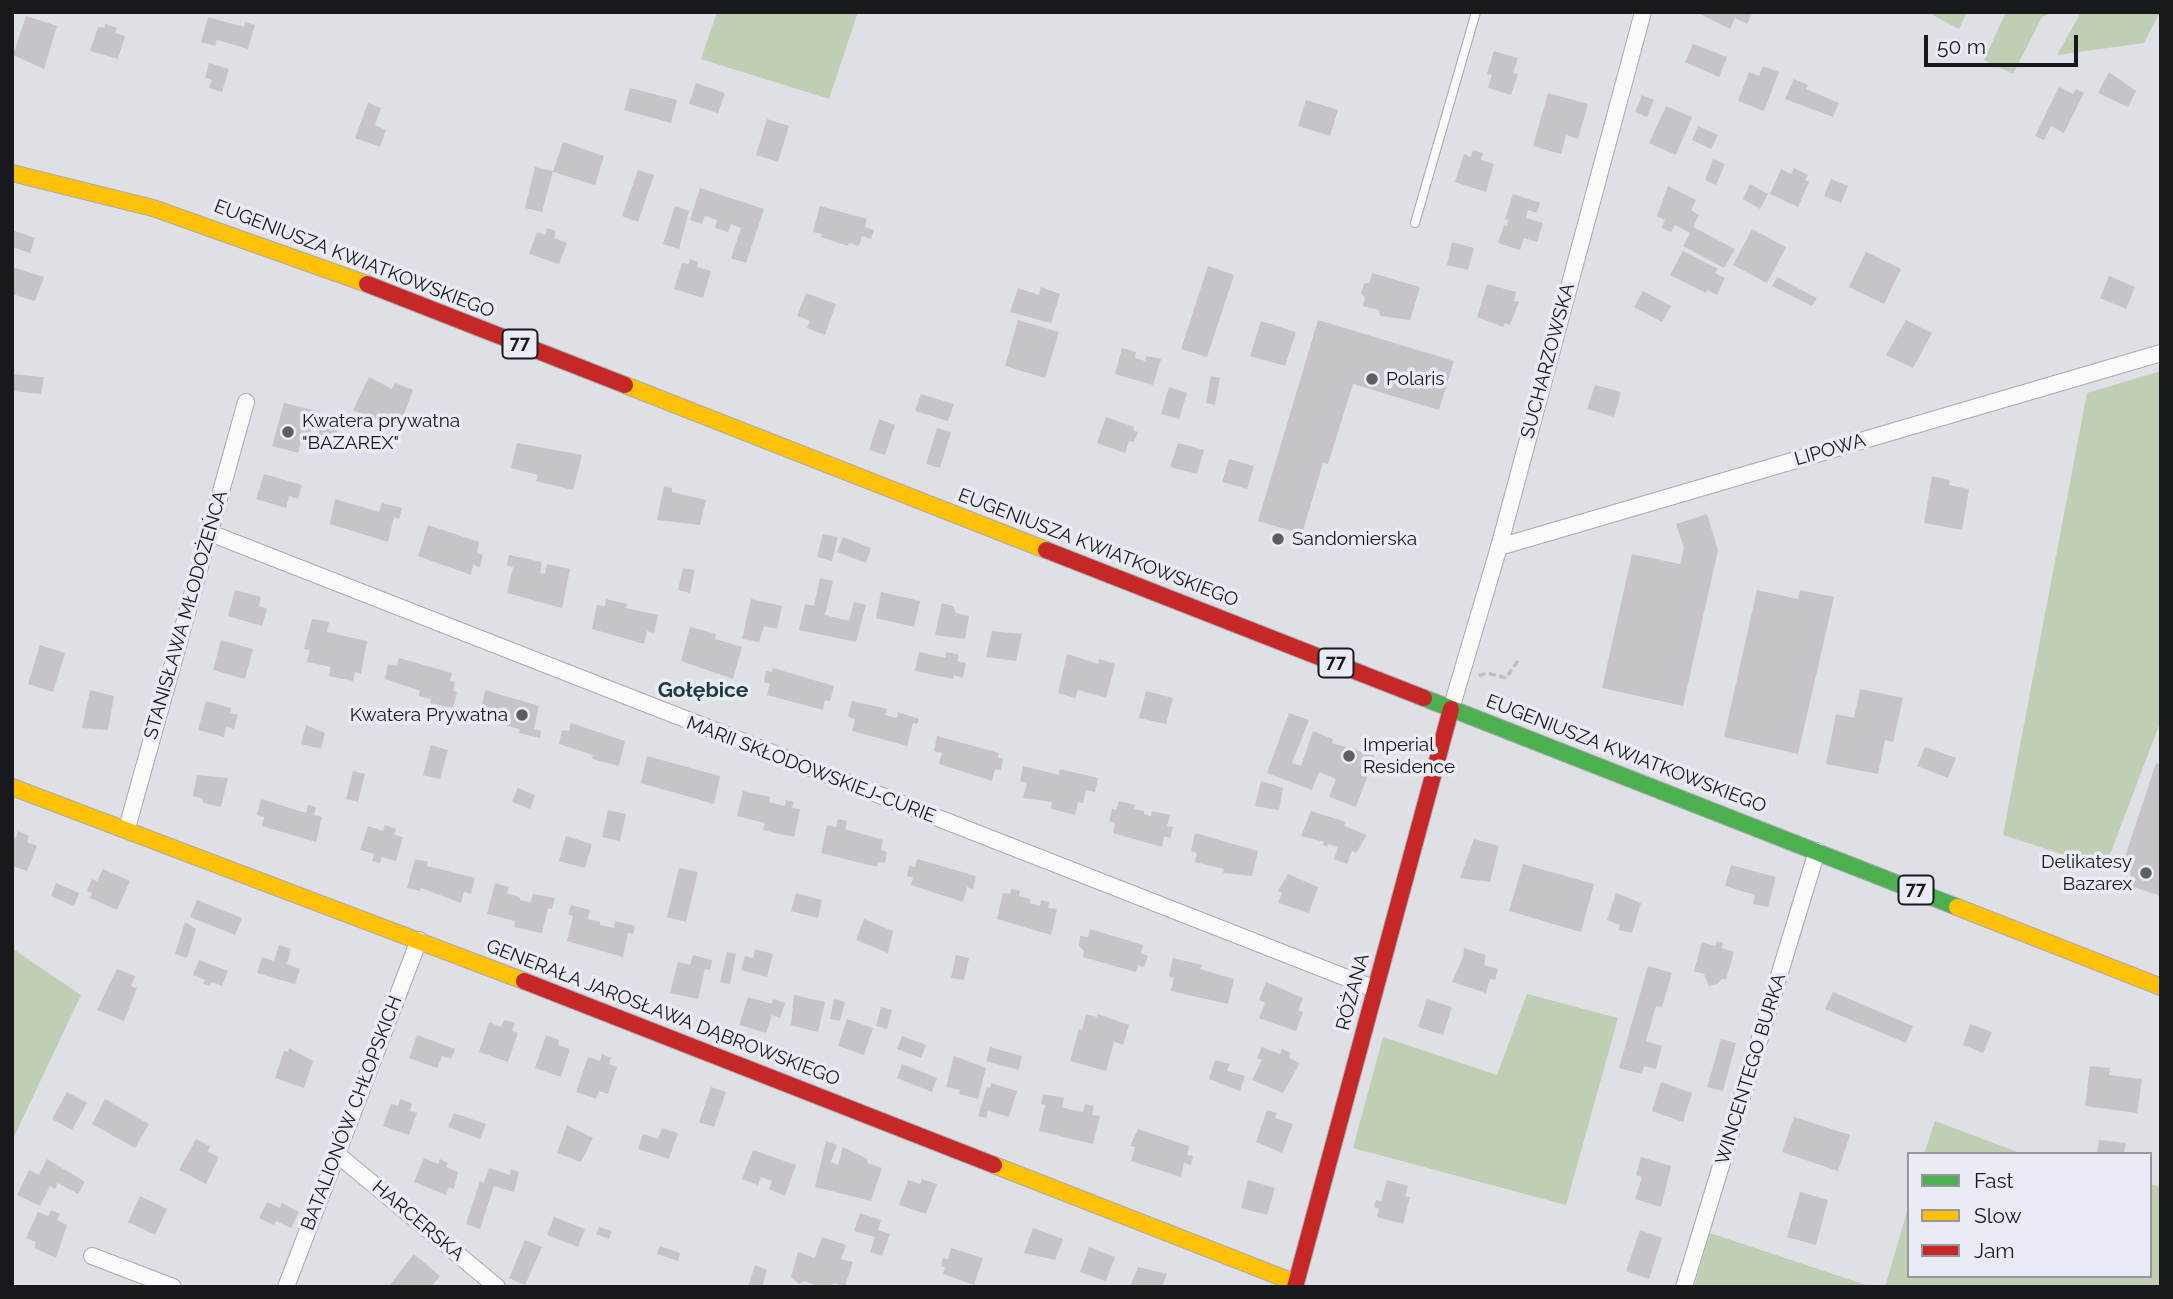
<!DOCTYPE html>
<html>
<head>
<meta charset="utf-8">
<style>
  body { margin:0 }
  #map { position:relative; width:2173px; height:1299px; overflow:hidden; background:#dfe0e5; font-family:Raleway,sans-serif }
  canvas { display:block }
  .frame { position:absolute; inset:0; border:14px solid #18191c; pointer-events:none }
  .legend { position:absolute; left:1907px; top:1152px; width:245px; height:126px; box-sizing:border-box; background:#e9ecf5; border:2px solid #95989e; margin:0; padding:9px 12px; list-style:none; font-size:21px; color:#18191c }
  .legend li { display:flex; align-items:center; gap:14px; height:35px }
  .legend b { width:35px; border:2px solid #95989e }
  .scale { position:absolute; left:1924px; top:35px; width:154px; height:32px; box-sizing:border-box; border:4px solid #18191c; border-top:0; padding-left:9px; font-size:21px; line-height:24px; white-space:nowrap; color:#18191c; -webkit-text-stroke:5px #e9ecf5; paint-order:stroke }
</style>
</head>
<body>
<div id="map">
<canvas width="2173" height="1299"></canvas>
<div class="frame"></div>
<ul class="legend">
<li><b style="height:9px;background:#4caf50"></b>Fast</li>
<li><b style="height:9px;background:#ffc107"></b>Slow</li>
<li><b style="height:9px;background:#c62828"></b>Jam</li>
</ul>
<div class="scale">50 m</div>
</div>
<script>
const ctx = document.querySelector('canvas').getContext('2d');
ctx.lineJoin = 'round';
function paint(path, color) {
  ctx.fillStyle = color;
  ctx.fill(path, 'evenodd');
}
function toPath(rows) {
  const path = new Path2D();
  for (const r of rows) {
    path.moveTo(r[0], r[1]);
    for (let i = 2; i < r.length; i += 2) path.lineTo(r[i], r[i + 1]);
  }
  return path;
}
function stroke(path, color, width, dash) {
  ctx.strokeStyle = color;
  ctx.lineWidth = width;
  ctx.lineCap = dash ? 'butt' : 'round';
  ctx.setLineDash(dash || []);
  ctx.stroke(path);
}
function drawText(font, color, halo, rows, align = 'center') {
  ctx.font = font + ' Raleway,sans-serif';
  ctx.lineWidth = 7;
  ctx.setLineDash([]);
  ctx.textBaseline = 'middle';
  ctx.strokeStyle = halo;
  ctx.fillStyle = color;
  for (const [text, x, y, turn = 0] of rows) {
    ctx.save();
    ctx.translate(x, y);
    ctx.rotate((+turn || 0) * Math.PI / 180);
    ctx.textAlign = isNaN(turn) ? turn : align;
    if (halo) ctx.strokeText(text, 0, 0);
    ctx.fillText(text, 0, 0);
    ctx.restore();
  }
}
const green = toPath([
  [717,12,858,12,829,99,701,59],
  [1927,12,1967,12,1959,29],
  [2006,12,2055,12,2042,17,2013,74,1984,60],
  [2081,12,2160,12,2144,43,2057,55],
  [2161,371,2161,720,2105,868,2003,835,2087,393],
  [12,948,81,995,12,1141],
  [1527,994,1618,1018,1566,1205,1353,1148,1383,1037,1497,1075],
  [1935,1121,2023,1154,1924,1154],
  [2150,1184,2161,1187,2161,1287,1885,1287,1909,1205,1909,1276,2150,1276],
  [1710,1233,1872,1287,1694,1287]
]);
const building = toPath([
  [1696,12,1753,12,1747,24,1735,18,1730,29],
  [26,16,57,26,44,69,13,55],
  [208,17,244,27,245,22,255,25,248,49,217,40,215,46,201,42],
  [105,24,117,28,115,33,125,36,118,59,90,51,98,27,104,28],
  [1693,44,1727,57,1719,77,1685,62],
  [1494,51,1518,58,1513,73,1518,74,1511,95,1488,88,1492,75,1487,74],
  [209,63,229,69,222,92,209,88,212,80,205,78],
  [1763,66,1779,72,1764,111,1738,101,1749,72,1759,76],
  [2109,72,2136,91,2128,107,2098,93],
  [1794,79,1808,85,1806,89,1839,103,1833,117,1785,99],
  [696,83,725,93,718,113,689,104],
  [2059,87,2073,94,2076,89,2084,93,2064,133,2051,126,2044,140,2035,136],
  [630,88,677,100,671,123,624,110],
  [1548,93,1588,104,1578,139,1566,135,1561,154,1533,146],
  [1642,95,1654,100,1647,117,1635,112],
  [1306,100,1338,110,1330,136,1298,126],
  [368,103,381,108,375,125,386,130,380,147,355,138],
  [1666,106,1692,117,1676,155,1649,143],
  [767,119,789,126,778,162,756,155],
  [1698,126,1718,135,1711,149,1692,140],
  [563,142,604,156,595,185,553,172],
  [1473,150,1483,153,1481,160,1494,164,1486,192,1455,182,1464,154,1471,157],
  [1713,159,1725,164,1716,185,1705,180],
  [535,167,553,171,542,212,525,208],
  [1794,168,1808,175,1805,180,1809,182,1798,207,1770,194,1781,169,1791,174],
  [638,170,654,175,638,222,622,216],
  [1831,179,1848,186,1841,203,1824,196],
  [1750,184,1768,194,1760,209,1743,199],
  [1668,186,1696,200,1691,210,1699,215,1693,227,1735,249,1724,268,1683,246,1690,233,1675,225,1671,232,1661,228,1665,220,1657,216],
  [700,188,764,209,746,263,731,258,741,228,731,224,728,232,715,228,717,220,705,216,702,224,690,220],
  [1513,194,1540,203,1537,213,1528,210,1526,218,1543,223,1537,242,1524,238,1520,250,1498,243,1504,225,1507,226,1508,220,1505,219],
  [675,206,689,211,679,249,663,244],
  [820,206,867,219,865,227,874,230,871,239,862,236,859,246,849,243,848,246,821,237,822,234,813,232],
  [547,228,556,231,554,238,567,243,559,264,529,254,537,232,545,235],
  [1752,229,1786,247,1767,283,1733,265],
  [12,230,35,238,30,253,12,247],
  [1452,242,1474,248,1468,270,1447,265],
  [1683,251,1718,269,1715,273,1725,278,1717,295,1707,290,1706,293,1670,275],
  [1866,252,1901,269,1884,304,1849,287],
  [690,259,698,262,697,267,711,271,703,298,674,289,682,263,689,264],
  [1208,266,1234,275,1207,357,1181,349],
  [12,267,44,277,35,301,12,294],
  [1372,273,1420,287,1410,320,1380,316,1379,310,1363,306,1365,298,1361,293,1364,284,1370,282],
  [2109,276,2135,287,2126,309,2100,298],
  [1777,277,1817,298,1812,306,1772,286],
  [1487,284,1516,292,1514,301,1519,302,1510,325,1505,323,1503,327,1477,317],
  [1041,287,1060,294,1051,323,1010,312,1018,288,1039,295],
  [1643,291,1671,306,1662,322,1634,307],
  [806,293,836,304,825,335,807,328,810,321,797,316],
  [1018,320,1059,332,1045,378,1005,366],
  [1318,320,1454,361,1439,410,1353,384,1328,464,1323,463,1302,534,1258,521],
  [1906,320,1932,333,1913,368,1886,355],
  [1261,321,1296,332,1285,366,1250,356],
  [1122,348,1136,352,1135,358,1145,361,1147,356,1161,359,1153,385,1115,374],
  [12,374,44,377,41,394,12,391],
  [1211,376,1220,378,1215,405,1206,403],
  [369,377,392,389,395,383,413,390,400,425,384,419,382,422,353,410],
  [1595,385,1621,392,1614,417,1587,409],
  [1169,387,1187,393,1179,419,1161,414],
  [921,394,954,404,948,421,915,411],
  [284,403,317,411,307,443,301,441,298,453,272,446],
  [323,417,340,422,333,446,317,442],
  [1106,417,1134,427,1133,430,1138,432,1134,442,1129,441,1125,453,1097,443],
  [879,419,895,425,885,455,869,450],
  [937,428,951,432,940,468,926,464],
  [517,443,582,455,573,490,536,481,538,475,511,468],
  [1178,443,1204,450,1197,474,1170,467],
  [1229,459,1254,466,1247,489,1222,482],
  [264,474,302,485,298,499,289,496,286,508,256,499],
  [1932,476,1950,480,1949,485,1969,489,1962,530,1924,523],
  [664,486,672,488,672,492,706,500,700,525,657,520],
  [335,499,379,512,382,503,402,508,399,519,394,517,388,542,330,524],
  [1707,514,1718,550,1683,706,1602,688,1632,554,1680,564,1684,548,1676,524],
  [428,525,479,542,477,553,483,555,480,567,473,565,471,575,418,556],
  [823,534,838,537,832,561,817,557],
  [843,537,871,548,866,563,837,552],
  [509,555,542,562,540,573,545,574,547,564,570,569,562,608,507,593,513,567,507,565],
  [683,568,695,570,690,593,678,590],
  [820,578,833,581,825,615,849,621,854,602,866,605,856,642,799,630,805,604,814,606],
  [235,590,261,597,259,606,267,609,262,626,228,616],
  [1757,590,1798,599,1800,590,1834,597,1798,754,1724,737],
  [881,592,920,601,914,627,876,618],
  [606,599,627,604,626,608,658,615,654,633,647,631,644,644,592,629,597,605,605,606],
  [751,599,782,606,777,629,764,626,759,642,742,639],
  [942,603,953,606,956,613,969,616,965,639,935,635],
  [312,619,329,622,327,632,367,641,361,674,355,672,353,681,329,676,331,667,307,662,310,650,304,649],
  [690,627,716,634,715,639,742,647,733,679,681,661],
  [992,631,1022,634,1016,661,986,657],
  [221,640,253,649,245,679,213,670],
  [40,645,65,653,53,692,28,684],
  [919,652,945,658,947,652,959,655,957,661,966,663,963,678,954,675,953,679,915,671],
  [1067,654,1098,664,1099,659,1115,664,1106,698,1078,690,1075,698,1058,693],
  [399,658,452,673,450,681,455,682,453,691,457,692,453,708,430,703,431,699,419,696,420,691,385,679,388,664,397,666],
  [773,668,834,686,830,701,825,700,823,710,767,695,770,684,764,682,766,671,772,672],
  [1860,689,1903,698,1893,742,1885,740,1878,774,1826,764,1836,714,1854,718],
  [90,690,114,696,108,730,82,728],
  [485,690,539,706,534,729,541,731,540,738,519,733,520,729,507,726,507,722,479,716,478,720,469,717,472,707,481,709],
  [1146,691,1173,698,1166,724,1139,718],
  [206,701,231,708,230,713,238,715,234,729,226,727,224,737,198,730],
  [852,701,887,709,885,715,897,718,898,712,919,719,917,724,913,723,907,746,852,731,855,719,848,717],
  [1289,713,1309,720,1292,763,1301,766,1313,731,1333,739,1332,743,1375,756,1356,807,1329,797,1336,779,1319,772,1312,790,1267,773],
  [571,723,625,741,619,766,592,759,593,755,559,744,562,730,569,731],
  [306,725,325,733,321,749,301,744],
  [937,736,999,753,998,757,1003,759,1001,770,995,769,992,781,939,764,942,753,934,751],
  [431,745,448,750,440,779,423,775],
  [1925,747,1956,758,1948,778,1917,766],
  [647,756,720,776,714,804,641,783],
  [2156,763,2161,765,2161,896,2127,885,2131,873,2121,869],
  [1023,766,1059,775,1060,769,1098,778,1095,792,1086,790,1083,803,1078,802,1075,815,1051,809,1052,802,1023,798,1027,783,1020,781],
  [353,771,365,774,358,802,346,799],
  [197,775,228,778,221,807,203,803,203,799,193,796],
  [1261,781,1283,788,1279,810,1255,806],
  [518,788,535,795,530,809,512,802],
  [743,791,770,797,769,802,785,806,786,800,794,802,792,808,800,809,794,837,763,830,765,823,737,816],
  [261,799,306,813,308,805,316,807,314,815,322,817,316,842,262,826,264,817,257,815],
  [1119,801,1135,805,1134,809,1144,811,1144,814,1151,816,1152,811,1170,815,1167,826,1173,827,1170,838,1164,836,1162,847,1113,833,1115,823,1109,821,1112,809,1116,810],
  [608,810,626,814,620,841,602,837],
  [1311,811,1346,822,1344,826,1367,835,1356,853,1352,851,1347,864,1334,859,1338,847,1328,844,1327,847,1323,845,1324,842,1301,836],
  [838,819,847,821,845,829,883,840,881,850,887,852,885,863,878,862,877,867,821,853,827,825,836,827],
  [385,825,396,829,394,835,403,837,396,861,382,857,380,863,372,861,374,854,360,850,368,826,383,831],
  [18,831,29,836,27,842,37,846,27,871,12,866,12,837,16,838],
  [1195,833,1258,851,1252,876,1223,873,1224,869,1195,862,1197,853,1191,851],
  [566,836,592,844,585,868,559,861],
  [1474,839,1499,846,1490,882,1460,878],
  [415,859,428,862,427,866,475,878,471,894,464,892,461,903,421,888,420,891,407,888],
  [917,859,976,876,973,889,967,887,963,902,911,885,913,877,907,876,909,866,915,867],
  [1523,864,1594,884,1581,932,1509,911],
  [1731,865,1776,877,1768,907,1753,904,1755,895,1725,886],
  [679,868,698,872,686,922,667,917],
  [103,869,130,881,117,910,90,898,92,893,87,891,92,879,97,881],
  [1288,874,1318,887,1309,913,1278,903,1282,893,1278,891],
  [56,883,79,893,74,906,51,896],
  [495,883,509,887,507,893,520,897,520,900,531,902,533,894,555,898,552,909,548,908,542,933,514,927,515,921,487,914],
  [1011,889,1020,891,1019,896,1031,899,1030,903,1040,906,1041,900,1049,902,1048,908,1057,909,1051,935,997,919,1003,893,1010,894],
  [796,893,822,900,818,918,791,911],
  [1616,893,1641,903,1632,933,1619,930,1620,925,1607,920],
  [197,900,242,918,235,935,190,917],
  [571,905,590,910,588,919,600,922,600,925,614,928,615,921,635,926,633,934,628,933,623,957,567,941,573,916,568,914],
  [864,919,893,931,888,953,856,940],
  [185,922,196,929,187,958,175,954],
  [1090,929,1143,945,1141,953,1148,956,1144,967,1138,965,1136,972,1083,957,1084,951,1079,946,1080,936,1088,937],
  [1717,941,1723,943,1722,948,1734,952,1726,980,1722,979,1717,984,1709,986,1704,974,1694,971,1702,942,1715,946],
  [279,945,291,949,287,964,300,969,295,984,257,973,262,957,274,961],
  [1464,948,1486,955,1484,965,1498,969,1495,980,1490,979,1486,993,1452,982,1463,957],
  [755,949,773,954,767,977,741,970,745,956,753,958],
  [727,952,736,954,730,984,720,982],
  [693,955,712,960,710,970,705,969,698,999,670,993,678,962,690,965],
  [956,955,969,958,964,980,951,978],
  [1173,958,1202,965,1200,969,1234,979,1228,1004,1171,991,1174,978,1169,976],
  [199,960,228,971,222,986,211,982,210,986,203,984,205,980,193,975],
  [1648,966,1672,973,1662,1007,1656,1006,1646,1041,1662,1046,1656,1069,1644,1066,1642,1074,1619,1068],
  [117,969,135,976,131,986,137,988,124,1021,97,1010],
  [1266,982,1303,998,1298,1011,1303,1012,1296,1031,1259,1018,1265,1003,1259,1000],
  [1833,992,1913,1026,1906,1043,1825,1009],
  [794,995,825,1002,818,1032,791,1025],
  [748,997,772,1004,773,999,785,1003,780,1018,772,1015,766,1033,739,1025],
  [834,999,845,1002,840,1021,830,1019],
  [1427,999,1452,1007,1443,1035,1418,1027],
  [881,1007,892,1010,887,1029,876,1026],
  [1086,1014,1097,1017,1098,1014,1129,1025,1123,1045,1107,1039,1114,1042,1106,1071,1070,1061,1079,1029,1082,1030],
  [847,1019,873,1028,864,1055,838,1046],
  [504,1020,515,1023,512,1031,518,1033,508,1062,479,1052,489,1022,501,1027],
  [1970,1024,1992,1032,1983,1053,1963,1045],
  [417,1035,455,1049,451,1059,442,1056,437,1068,409,1058],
  [546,1035,559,1040,558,1045,570,1049,561,1077,535,1068],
  [902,1036,926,1045,921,1058,897,1049],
  [1721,1039,1736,1043,1723,1091,1707,1087],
  [990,1047,1022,1056,1019,1070,986,1061],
  [1262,1047,1280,1054,1282,1049,1291,1053,1289,1058,1300,1063,1283,1093,1252,1080,1262,1060,1257,1058],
  [289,1048,313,1061,304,1088,275,1078,284,1051,288,1052],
  [602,1054,611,1058,609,1064,617,1067,608,1094,599,1091,596,1099,576,1092,588,1057,600,1061],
  [954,1056,986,1068,978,1099,959,1094,960,1090,946,1087],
  [1215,1060,1230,1064,1227,1071,1245,1076,1240,1091,1209,1079],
  [902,1064,937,1078,932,1092,897,1078],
  [2090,1066,2110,1068,2109,1075,2142,1079,2137,1113,2085,1106],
  [1661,1082,1692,1093,1683,1122,1652,1111],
  [991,1083,1017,1091,1009,1117,988,1111,986,1118,978,1116,987,1087,990,1088],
  [711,1087,726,1092,714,1127,699,1122],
  [67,1092,87,1103,72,1130,52,1119],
  [1043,1094,1064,1098,1062,1107,1072,1110,1083,1112,1085,1104,1094,1106,1092,1115,1100,1116,1093,1144,1039,1131,1045,1105,1041,1104],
  [105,1099,149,1124,135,1148,92,1124],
  [400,1099,412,1103,410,1111,417,1113,409,1135,383,1126,391,1104,398,1106],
  [1267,1110,1277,1113,1275,1118,1293,1124,1282,1153,1256,1142],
  [454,1113,486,1124,480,1139,448,1127],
  [1794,1117,1850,1135,1838,1171,1782,1152],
  [567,1125,593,1138,581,1162,557,1153],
  [662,1128,678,1133,669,1159,638,1149,643,1134,658,1139],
  [1138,1129,1189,1146,1187,1155,1193,1156,1191,1165,1184,1163,1181,1177,1131,1161,1135,1147,1130,1146],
  [196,1139,210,1146,208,1152,219,1157,206,1184,179,1170],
  [2099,1140,2126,1143,2124,1154,2097,1154],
  [826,1141,837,1145,831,1162,838,1165,843,1147,868,1159,867,1163,882,1168,871,1201,815,1187],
  [753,1150,796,1165,785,1196,769,1189,772,1181,761,1177,758,1185,742,1179],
  [1641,1157,1671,1166,1661,1207,1635,1199,1642,1177,1636,1175],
  [424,1158,438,1164,440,1159,448,1163,446,1167,458,1172,454,1189,449,1187,446,1195,414,1182],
  [47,1159,85,1182,78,1194,58,1183,55,1189,50,1186,40,1206,17,1195,29,1170,39,1175],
  [489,1168,510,1175,511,1169,519,1172,514,1192,494,1186,480,1229,466,1224,480,1181,484,1183],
  [922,1179,937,1184,926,1214,899,1205,908,1180,920,1184],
  [1248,1180,1275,1188,1267,1215,1241,1208],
  [1387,1180,1408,1186,1405,1196,1410,1197,1403,1224,1377,1217,1379,1209,1374,1207,1376,1200,1381,1201],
  [1800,1192,1828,1200,1816,1245,1787,1237],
  [140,1196,167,1209,155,1235,128,1222],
  [267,1202,280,1208,282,1203,299,1212,291,1228,276,1221,274,1225,259,1218],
  [51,1210,60,1214,57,1220,67,1225,56,1258,34,1248,36,1242,26,1238,38,1212,48,1216],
  [860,1213,881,1220,878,1230,890,1234,882,1256,870,1252,875,1237,854,1231],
  [554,1217,585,1229,578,1247,547,1235],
  [599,1227,612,1231,609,1239,596,1234],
  [1033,1228,1063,1239,1055,1260,1024,1253],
  [1640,1230,1662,1238,1649,1279,1626,1271],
  [822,1237,846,1245,841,1259,853,1262,845,1286,833,1283,832,1287,821,1287,804,1281,799,1284,791,1277,798,1252,815,1258],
  [525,1240,542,1247,525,1285,509,1278],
  [660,1246,680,1253,678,1261,657,1254],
  [1089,1247,1115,1257,1106,1281,1080,1272],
  [951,1248,983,1258,974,1285,943,1274,945,1268,941,1266,943,1258,948,1259],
  [414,1254,440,1276,431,1287,388,1287],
  [755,1265,767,1270,762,1287,748,1287],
  [1138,1267,1167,1274,1162,1287,1130,1287]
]);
const path = toPath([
  [1479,676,1486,673,1506,678,1520,658]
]);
const lane = toPath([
  [1415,223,1476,12]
]);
const street = toPath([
  [210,533,1375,989],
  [1499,547,2161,353],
  [1451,709,1499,547,1643,12],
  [127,828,246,402],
  [338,1155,497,1287],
  [92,1256,173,1287],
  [286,1287,419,940],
  [1684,1287,1817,851]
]);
const fast = toPath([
  [1424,698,1957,907]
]);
const slow = toPath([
  [12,173,153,208,367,284],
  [625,385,1046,550],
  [12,787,524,981],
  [1957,907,2161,987],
  [994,1165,1296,1283]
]);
const jam = toPath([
  [367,284,625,385],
  [1046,550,1424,698],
  [524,981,994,1165],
  [1295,1287,1451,709]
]);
const markers = [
  [1372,379,7,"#5e5f62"],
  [288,432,7,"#5e5f62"],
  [1278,539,7,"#5e5f62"],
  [522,715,7,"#5e5f62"],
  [1349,756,7,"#5e5f62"],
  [2146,873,7,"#5e5f62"]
];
const shields = [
  [520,344,35],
  [1336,663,35],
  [1916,890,35]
];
const shieldNames = [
  ["77",520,344],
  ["77",1336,663],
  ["77",1916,890]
];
const streetNames = [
  ["EUGENIUSZA KWIATKOWSKIEGO",354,259,21],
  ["SUCHARZOWSKA",1548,361,-75],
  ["LIPOWA",1830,450,-16],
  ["EUGENIUSZA KWIATKOWSKIEGO",1098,548,21],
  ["STANISŁAWA MŁODOŻEŃCA",186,615,-74],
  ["EUGENIUSZA KWIATKOWSKIEGO",1626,754,21],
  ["MARII SKŁODOWSKIEJ-CURIE",811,770,21],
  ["RÓŻANA",1353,992,-75],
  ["GENERAŁA JAROSŁAWA DĄBROWSKIEGO",663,1013,21],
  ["WINCENTEGO BURKA",1751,1069,-73],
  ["BATALIONÓW CHŁOPSKICH",352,1113,-69],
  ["HARCERSKA",418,1221,40]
];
const poiNames = [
  ["Polaris",1386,379],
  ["Kwatera prywatna",302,421],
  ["\"BAZAREX\"",302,443],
  ["Sandomierska",1292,539],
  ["Kwatera Prywatna",508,715,"right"],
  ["Imperial",1363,745],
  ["Residence",1363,767],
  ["Delikatesy",2132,862,"right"],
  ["Bazarex",2132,884,"right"]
];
const neighbourhoodNames = [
  ["Gołębice",703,691]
];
paint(green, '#c0ceb4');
paint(building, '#c6c4c8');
stroke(lane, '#a9aaad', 10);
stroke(street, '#a9aaad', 18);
stroke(fast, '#a9aaad', 18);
stroke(slow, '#a9aaad', 18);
stroke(jam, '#a9aaad', 18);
stroke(path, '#bebfc1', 3.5, [7, 3.5]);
stroke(lane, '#fafafb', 8);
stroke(street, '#fafafb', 16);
stroke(fast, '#4caf50', 16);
stroke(slow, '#ffc107', 16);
stroke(jam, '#c62828', 16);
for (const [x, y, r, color] of markers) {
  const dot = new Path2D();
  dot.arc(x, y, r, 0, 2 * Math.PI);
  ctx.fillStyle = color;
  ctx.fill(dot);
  stroke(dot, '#e9ecf5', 2.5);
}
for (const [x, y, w] of shields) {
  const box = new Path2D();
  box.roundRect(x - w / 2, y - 14.5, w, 29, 5);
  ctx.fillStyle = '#e9ecf5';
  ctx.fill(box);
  stroke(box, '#18191c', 2);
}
drawText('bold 18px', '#18191c', null, shieldNames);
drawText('19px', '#18191c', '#e9ecf5', streetNames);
drawText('19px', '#18191c', '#e9ecf5', poiNames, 'left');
drawText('bold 21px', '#1a3c41', '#e9ecf5', neighbourhoodNames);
</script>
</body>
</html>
